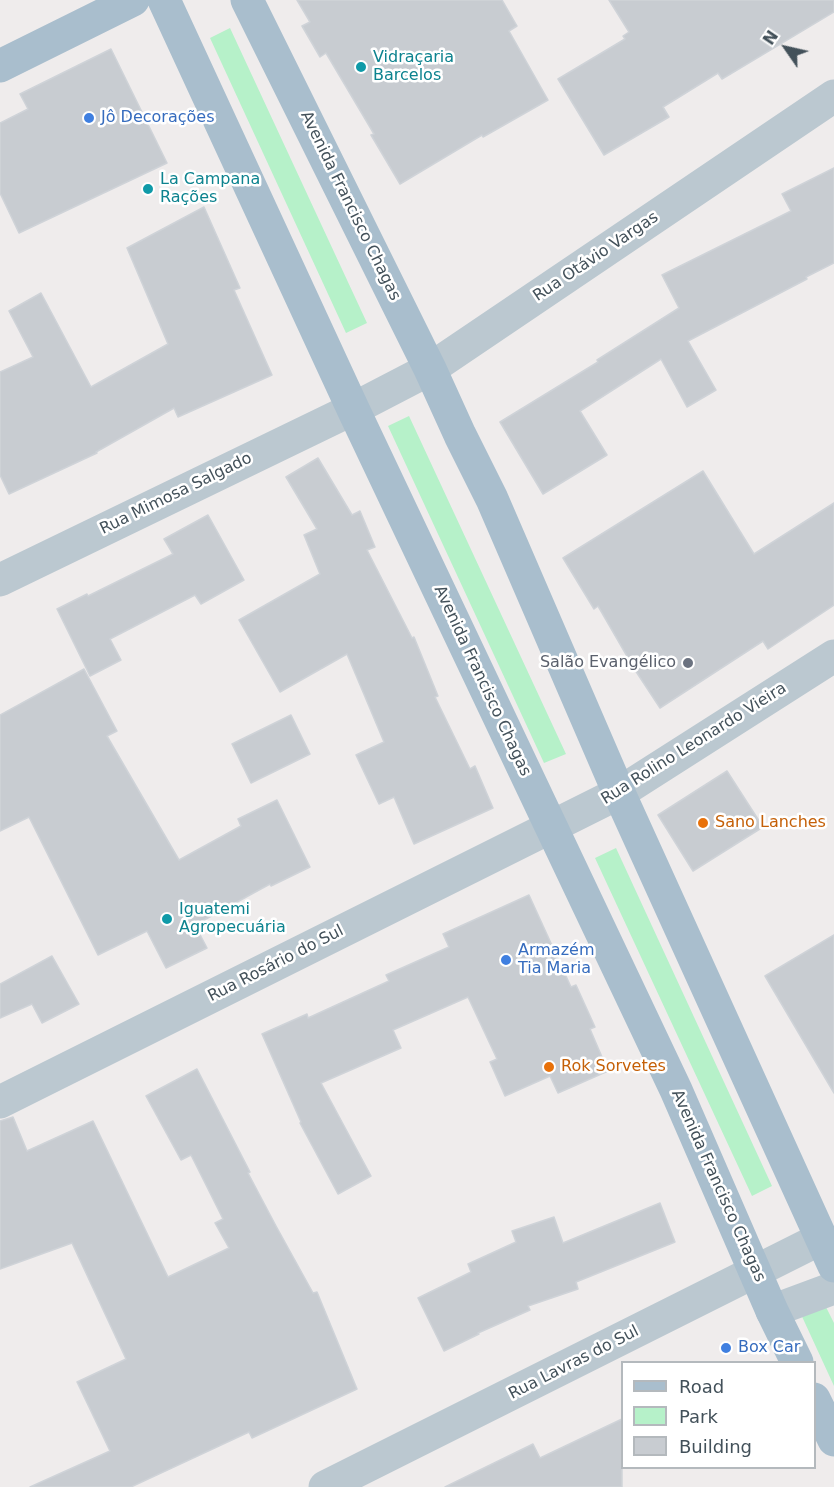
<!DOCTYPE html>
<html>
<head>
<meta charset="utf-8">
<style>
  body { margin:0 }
  #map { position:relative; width:834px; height:1487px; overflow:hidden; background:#efecec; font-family:"DejaVu Sans",sans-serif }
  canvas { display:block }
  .legend { position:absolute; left:621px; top:1361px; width:195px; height:108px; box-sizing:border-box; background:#fff; border:2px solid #b4b9bd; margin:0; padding:8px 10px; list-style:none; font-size:18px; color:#43515a }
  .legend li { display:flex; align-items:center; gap:12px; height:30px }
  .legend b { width:30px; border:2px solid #b4b9bd }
  .north { position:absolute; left:756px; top:18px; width:60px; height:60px; -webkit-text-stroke:4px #fff; paint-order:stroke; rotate:304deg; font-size:16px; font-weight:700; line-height:24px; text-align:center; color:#43515a }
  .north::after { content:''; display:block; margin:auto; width:21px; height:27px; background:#43515a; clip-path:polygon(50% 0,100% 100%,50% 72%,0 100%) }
</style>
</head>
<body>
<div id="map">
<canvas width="834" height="1487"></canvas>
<ul class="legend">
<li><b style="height:8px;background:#a9becd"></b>Road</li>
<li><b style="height:16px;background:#b6f1c9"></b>Park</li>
<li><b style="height:16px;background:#c8ccd1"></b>Building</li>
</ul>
<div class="north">N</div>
</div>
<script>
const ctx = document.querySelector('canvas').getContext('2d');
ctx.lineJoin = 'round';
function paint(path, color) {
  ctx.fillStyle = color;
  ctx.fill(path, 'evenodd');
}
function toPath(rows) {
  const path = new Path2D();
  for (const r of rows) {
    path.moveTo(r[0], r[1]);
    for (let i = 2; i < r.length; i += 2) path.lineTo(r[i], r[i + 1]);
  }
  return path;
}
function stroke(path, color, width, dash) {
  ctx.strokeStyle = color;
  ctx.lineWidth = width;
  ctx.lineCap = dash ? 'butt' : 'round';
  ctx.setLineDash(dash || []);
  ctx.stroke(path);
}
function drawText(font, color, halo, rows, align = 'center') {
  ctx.font = font + ' "DejaVu Sans",sans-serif';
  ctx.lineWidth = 5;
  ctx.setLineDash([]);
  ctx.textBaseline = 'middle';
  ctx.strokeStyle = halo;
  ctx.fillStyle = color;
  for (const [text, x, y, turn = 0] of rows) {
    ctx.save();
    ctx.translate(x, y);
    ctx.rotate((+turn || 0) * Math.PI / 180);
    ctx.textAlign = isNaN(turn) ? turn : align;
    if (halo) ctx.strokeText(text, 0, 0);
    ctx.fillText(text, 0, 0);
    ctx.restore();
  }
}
const green = toPath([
  [230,28,367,323,346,333,210,38],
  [409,416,566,754,544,763,388,426],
  [616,848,772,1186,752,1196,595,858],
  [822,1299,834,1323,834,1386,799,1310]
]);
const building = toPath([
  [297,0,502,0,517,26,509,31,548,100,483,137,482,135,400,184,371,135,374,134,326,53,320,57,302,26,310,22,297,0],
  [609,0,834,0,834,12,722,79,718,73,663,107,669,117,604,155,558,79,625,39,623,36,629,32,609,0],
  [111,49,167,163,19,233,0,193,0,123,28,109,20,94,111,49],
  [834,168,834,263,806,277,807,279,688,341,716,390,687,407,661,359,580,411,607,455,543,494,500,422,598,362,597,360,679,308,662,275,791,211,782,194,834,168],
  [204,207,240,288,234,290,272,375,178,417,174,408,96,452,97,453,9,494,0,475,0,372,33,357,9,311,41,293,91,387,168,344,127,248,204,207],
  [318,458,352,515,360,511,375,547,367,550,412,638,414,637,438,696,435,697,470,769,475,766,493,808,414,844,394,797,379,804,356,755,384,742,347,654,280,692,239,620,320,574,304,535,317,529,286,477,318,458],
  [703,471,754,554,834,503,834,605,768,649,763,641,660,708,635,670,598,606,594,609,563,558,703,471],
  [208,515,244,580,201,604,195,595,110,639,121,660,90,676,57,609,87,594,88,596,173,554,164,539,208,515],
  [84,669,117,731,107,736,179,860,241,826,238,819,277,800,310,867,271,886,270,884,195,925,207,948,166,968,147,931,98,955,29,817,0,831,0,715,84,669],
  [291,715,310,754,251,783,232,744,291,715],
  [727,771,763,827,693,871,658,815,727,771],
  [529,895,571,987,576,985,595,1027,590,1029,608,1071,558,1093,550,1076,505,1096,490,1062,497,1059,468,997,393,1030,401,1048,321,1083,371,1176,338,1194,300,1123,301,1122,262,1034,307,1014,308,1018,389,981,386,975,449,947,443,934,529,895],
  [834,935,834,1093,765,976,834,935],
  [52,956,79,1004,42,1023,32,1004,0,1018,0,984,52,956],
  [197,1069,250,1172,248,1173,276,1226,313,1293,317,1292,357,1389,252,1438,249,1432,131,1487,30,1487,110,1451,77,1382,126,1359,72,1243,0,1269,0,1121,13,1117,27,1151,93,1121,168,1277,229,1248,215,1223,223,1219,191,1155,181,1160,146,1096,197,1069],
  [660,1203,675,1242,576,1282,578,1289,528,1306,530,1310,478,1333,479,1334,444,1351,418,1298,471,1272,468,1264,516,1242,512,1231,554,1217,563,1243,660,1203],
  [622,1419,622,1487,445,1487,533,1444,540,1458,622,1419]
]);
const minor = toPath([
  [0,580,353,409,430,369,834,96],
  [0,1102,619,793,834,656],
  [772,1311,834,1288],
  [325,1487,822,1238]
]);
const major = toPath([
  [164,0,353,409,676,1090,772,1311,797,1362],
  [247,0,430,369,460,435,492,499,619,793,834,1266],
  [0,66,133,0],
  [814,1399,834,1440]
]);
const markers = [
  [361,67,6,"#0f9aa8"],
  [89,118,6,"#3f7fe0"],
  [148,189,6,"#0f9aa8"],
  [688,663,6,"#6b7280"],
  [703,823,6,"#e8710a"],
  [167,919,6,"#0f9aa8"],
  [506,960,6,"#3f7fe0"],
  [549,1067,6,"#e8710a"],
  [726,1348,6,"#3f7fe0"]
];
const cultureNames = [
  ["Vidraçaria",373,58],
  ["Barcelos",373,76],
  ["La Campana",160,180],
  ["Rações",160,198],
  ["Iguatemi",179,910],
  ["Agropecuária",179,928]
];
const shopNames = [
  ["Jô Decorações",101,118],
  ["Armazém",518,951],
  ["Tia Maria",518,969],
  ["Box Car",738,1348]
];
const streetNames = [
  ["Avenida Francisco Chagas",350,206,64],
  ["Rua Otávio Vargas",596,257,-34],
  ["Rua Mimosa Salgado",176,494,-26],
  ["Avenida Francisco Chagas",482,681,65],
  ["Rua Rolino Leonardo Vieira",694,744,-32],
  ["Rua Rosário do Sul",276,964,-27],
  ["Avenida Francisco Chagas",718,1186,66],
  ["Rua Lavras do Sul",574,1363,-27]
];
const worshipNames = [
  ["Salão Evangélico",676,663]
];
const foodNames = [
  ["Sano Lanches",715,823],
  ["Rok Sorvetes",561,1067]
];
paint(green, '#b6f1c9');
paint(building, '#c8ccd1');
stroke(building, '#cfd3d8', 1.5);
stroke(minor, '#bbc8d0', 33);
stroke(major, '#a9becd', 33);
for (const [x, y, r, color] of markers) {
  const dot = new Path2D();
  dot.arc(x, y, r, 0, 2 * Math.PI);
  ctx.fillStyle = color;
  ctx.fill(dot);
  stroke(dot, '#fff', 2);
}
drawText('16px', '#0d838f', '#fff', cultureNames, 'left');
drawText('16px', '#366cbe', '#fff', shopNames, 'left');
drawText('16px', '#43515a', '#fff', streetNames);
drawText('16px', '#5b616d', '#fff', worshipNames, 'right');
drawText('16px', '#c56008', '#fff', foodNames, 'left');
</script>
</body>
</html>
